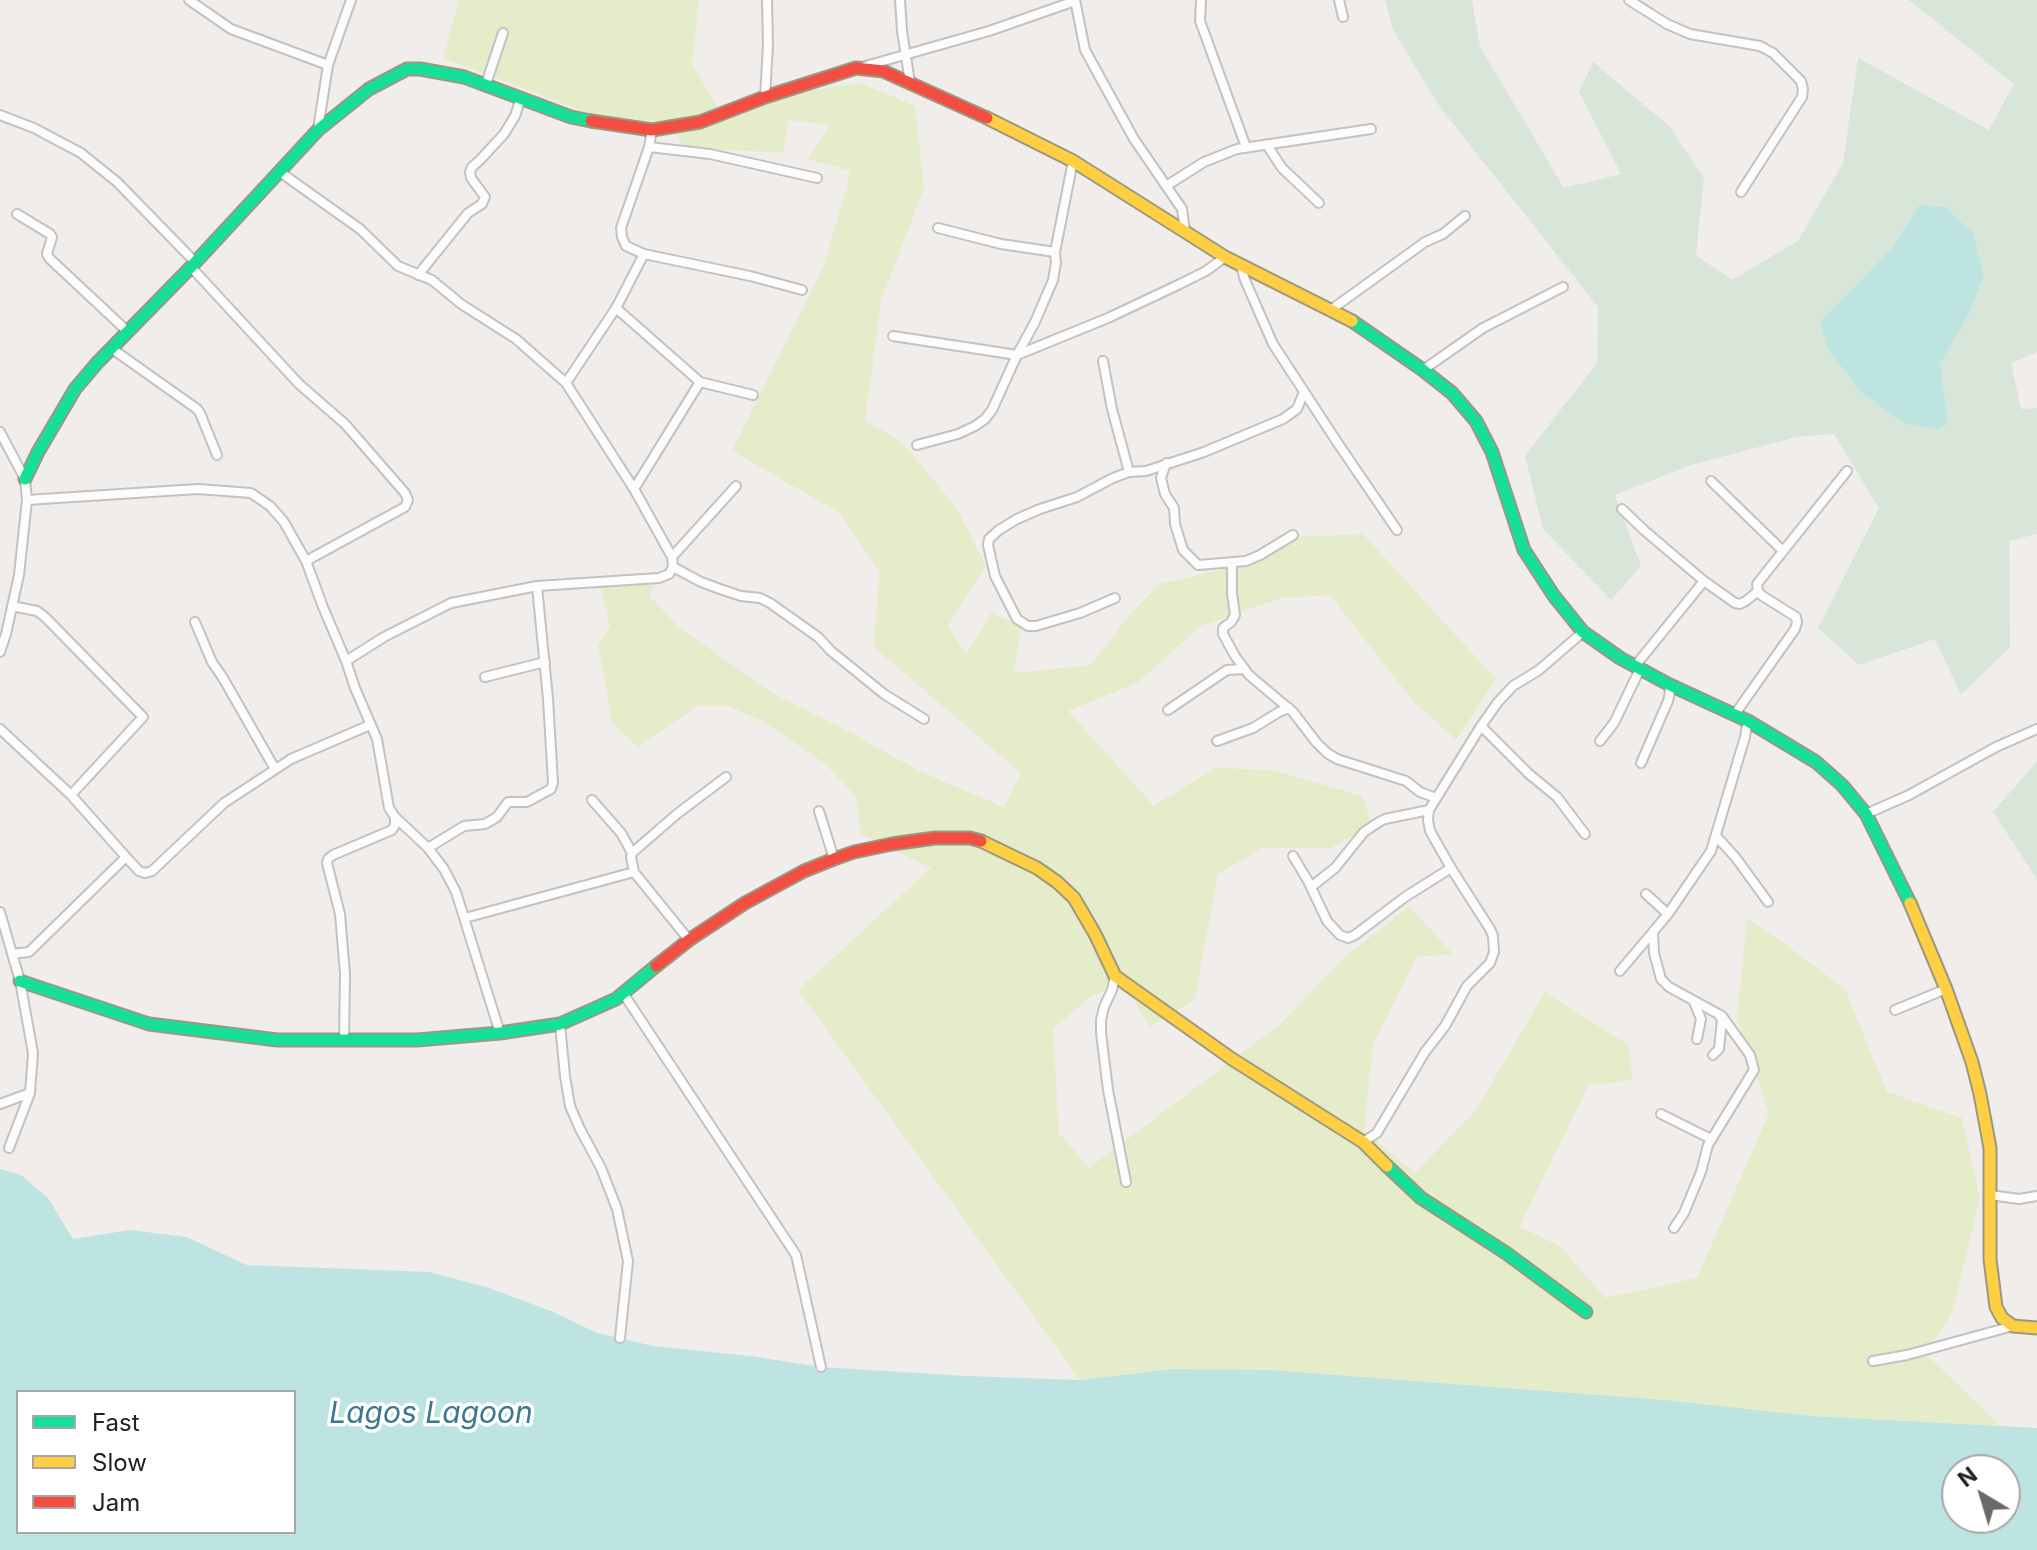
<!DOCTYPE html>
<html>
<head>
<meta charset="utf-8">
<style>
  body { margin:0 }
  #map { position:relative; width:2037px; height:1550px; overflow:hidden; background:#f0edeb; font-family:Inter,sans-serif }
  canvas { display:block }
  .legend { position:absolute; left:16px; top:1390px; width:280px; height:144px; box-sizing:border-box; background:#fff; border:2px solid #a7a7a7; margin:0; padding:10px 14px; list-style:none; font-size:24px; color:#222 }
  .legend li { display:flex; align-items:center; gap:16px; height:40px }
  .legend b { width:40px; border:2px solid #a7a7a7 }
  .north { position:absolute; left:1941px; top:1454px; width:80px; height:80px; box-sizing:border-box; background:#fff; border:2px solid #a7a7a7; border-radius:50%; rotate:322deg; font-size:22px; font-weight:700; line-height:32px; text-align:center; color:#222 }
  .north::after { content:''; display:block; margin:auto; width:28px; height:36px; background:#6a6968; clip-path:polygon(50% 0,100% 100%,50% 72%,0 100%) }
</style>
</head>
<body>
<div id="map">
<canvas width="2037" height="1550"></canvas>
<ul class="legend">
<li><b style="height:10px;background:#16e098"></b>Fast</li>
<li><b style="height:10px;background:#ffcf43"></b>Slow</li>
<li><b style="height:10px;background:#f24e42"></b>Jam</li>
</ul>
<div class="north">N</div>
</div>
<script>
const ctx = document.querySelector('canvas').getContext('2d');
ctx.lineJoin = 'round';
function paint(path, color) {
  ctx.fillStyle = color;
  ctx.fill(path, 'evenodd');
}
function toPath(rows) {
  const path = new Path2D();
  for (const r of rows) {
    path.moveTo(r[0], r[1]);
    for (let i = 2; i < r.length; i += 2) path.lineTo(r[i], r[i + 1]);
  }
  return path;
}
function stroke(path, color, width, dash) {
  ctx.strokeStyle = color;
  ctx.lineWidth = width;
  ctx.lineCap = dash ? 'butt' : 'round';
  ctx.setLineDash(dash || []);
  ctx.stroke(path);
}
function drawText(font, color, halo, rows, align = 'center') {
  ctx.font = font + ' Inter,sans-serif';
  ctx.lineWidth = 7;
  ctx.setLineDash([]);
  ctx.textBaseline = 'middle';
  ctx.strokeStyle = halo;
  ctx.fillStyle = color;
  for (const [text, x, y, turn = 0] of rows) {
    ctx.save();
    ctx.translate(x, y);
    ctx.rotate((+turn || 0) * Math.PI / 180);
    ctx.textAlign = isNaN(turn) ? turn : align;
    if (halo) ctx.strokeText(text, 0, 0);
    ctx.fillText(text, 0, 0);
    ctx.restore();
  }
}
const grass = toPath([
  [459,0,699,0,692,64,718,108,819,89,861,83,915,106,924,188,881,301,865,421,900,440,956,507,986,566,948,626,966,655,991,613,1021,626,1014,673,1091,665,1127,618,1159,584,1220,570,1298,537,1363,534,1496,679,1456,740,1413,701,1330,595,1281,598,1201,626,1137,683,1068,711,1154,806,1215,768,1272,770,1362,796,1372,825,1331,848,1262,848,1218,874,1195,999,1149,1027,1124,983,1090,997,1053,1029,1059,1133,1089,1168,1279,1025,1343,959,1409,906,1453,954,1417,957,1373,1045,1364,1130,1415,1173,1476,1110,1545,992,1628,1045,1633,1080,1589,1085,1519,1227,1560,1246,1605,1298,1697,1278,1769,1113,1737,1018,1747,919,1785,944,1845,989,1887,1092,1962,1118,1980,1198,1953,1310,1926,1354,2001,1426,1812,1416,1665,1400,1270,1370,1173,1369,1080,1380,798,990,931,868,861,834,856,796,823,762,759,719,728,706,697,706,638,747,612,723,598,645,610,626,599,582,656,578,650,596,679,628,778,696,850,732,919,771,1004,807,1021,773,874,647,879,571,840,513,732,451,823,268,851,171,808,159,830,125,788,120,784,152,685,149,670,122,601,118,443,58]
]);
const wetland = toPath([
  [1385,0,1472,0,1480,47,1564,188,1621,174,1579,92,1593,62,1669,126,1704,178,1696,255,1732,280,1798,241,1843,163,1858,58,1989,130,2014,84,1909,0,2037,0,2037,352,2011,363,2021,409,2037,408,2037,534,2009,541,2010,647,1961,695,1935,639,1859,665,1818,628,1879,508,1834,434,1796,437,1688,466,1615,495,1641,566,1611,600,1543,529,1525,456,1597,363,1598,307,1440,107,1393,30],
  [1919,205,1984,276,1969,314,1940,364,1948,421,1820,323,1890,250],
  [2037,761,2037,879,1993,812]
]);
const water = toPath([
  [1919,205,1945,207,1973,233,1984,276,1969,314,1940,364,1948,422,1938,430,1905,423,1862,393,1828,349,1820,322,1890,250],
  [0,1169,21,1175,48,1198,73,1239,130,1230,186,1237,247,1265,429,1272,486,1287,551,1311,597,1333,653,1346,750,1356,821,1367,967,1376,1080,1380,1173,1369,1270,1370,1665,1400,1812,1416,2037,1428,2037,1550,0,1550],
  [18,1392,294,1392,294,1532,18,1532],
  [1957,1470,2005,1470,2005,1518,1957,1518]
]);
const street = toPath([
  [189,0,231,29,328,65],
  [900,0,902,31,910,82],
  [1075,0,1085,50,1134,139,1182,209,1185,231],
  [1201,0,1200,21,1246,147],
  [1339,0,1343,17],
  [1629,0,1667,24,1690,34,1760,46,1773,53,1801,81,1803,89,1802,97,1741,192],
  [862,67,989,31,1075,1],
  [486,84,503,33],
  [765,97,768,45,767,0],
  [0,115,34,128,81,153,117,182,195,262],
  [318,129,328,65,351,0],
  [652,130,649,147,621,228,622,237,626,246,644,254,750,276,802,290],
  [1267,145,1282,168,1319,203],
  [649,147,710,154,817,178],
  [280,172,360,229,398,266,432,280,461,304,516,339,566,383,634,489,672,557,673,567,669,574,659,578,537,586,451,603,384,637,346,661],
  [1166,186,1204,162,1237,149,1371,129],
  [17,214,50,234,52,237,47,254,49,258,127,331],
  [938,228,1001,244,1055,252],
  [1241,266,1245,280,1273,344,1337,442,1397,530],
  [191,267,299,384,345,424,405,493,408,500,405,507,306,561],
  [418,275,468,213,482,204,485,197,471,178,470,172,472,167,480,160,504,134,515,116,521,98],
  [616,308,700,382,634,489],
  [1332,309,1425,242,1443,234,1465,216],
  [893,336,1017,355,1035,322,1053,280,1056,263,1055,252,1073,161],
  [111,348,197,409,200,413,217,455],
  [1103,361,1112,409,1129,472],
  [1423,370,1483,328,1563,287],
  [700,382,753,395],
  [566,383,616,308,644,254],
  [0,432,25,479,27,500,19,575,6,634,0,652],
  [917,445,958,434,975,426,985,419,992,410,1017,355,1108,318,1180,284,1206,271,1225,257],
  [1166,463,1161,478,1165,494,1174,508,1175,524,1183,550,1198,565,1246,561,1260,555,1293,535],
  [1711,481,1783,551],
  [27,500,198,489,251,493,270,506,284,522,306,561,323,607,346,661,355,688,377,739,389,808,395,817,428,848,444,869,456,892,500,1033],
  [1622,509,1645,531,1704,581],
  [672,557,736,486],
  [1232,564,1232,593,1235,615,1231,622,1223,628,1223,634,1235,656,1249,675,1293,712,1316,742,1327,753,1337,759,1406,781,1420,792,1436,798],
  [673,567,701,582,720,589,741,596,760,598,770,603,818,637,831,651,884,694,924,719],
  [1115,598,1080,613,1036,626,1028,626,1017,619,995,576,988,545,989,539,999,530,1017,519,1040,509,1077,497,1113,478,1129,472,1146,471,1204,452,1283,419,1297,409,1304,392],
  [12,606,37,611,45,617,143,717,71,795],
  [195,622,212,662,223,678,275,769],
  [1635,666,1704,581,1735,603,1740,604,1746,601,1758,591,1757,584,1847,471],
  [485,677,545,662],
  [1168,710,1227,670,1244,669],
  [1735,714,1795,629,1797,622,1796,617,1761,595,1758,591],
  [1481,726,1529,774,1557,797,1585,834],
  [0,729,71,795,126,857,139,871,145,873,152,871,224,803,291,759,370,725],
  [1217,741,1253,728,1279,712,1289,708],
  [1600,741,1614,723,1640,669],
  [1641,763,1668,701,1670,692,1668,684],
  [592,800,621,833,632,853],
  [819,811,834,859],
  [1866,814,1909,795,1996,747,2037,729],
  [1717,837,1736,858,1768,902],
  [428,848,464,826,485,824,497,817,508,802,527,802,551,789,553,783,548,699,537,586],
  [1293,856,1308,881,1327,921,1340,935,1348,938,1355,935,1405,897,1451,868],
  [1311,887,1335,868,1364,832,1379,822,1385,819,1429,810],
  [1646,894,1668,914],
  [0,912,20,981,33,1053,30,1093,9,1148],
  [465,918,634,872],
  [1653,932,1654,953,1661,979,1669,987,1722,1016,1750,1055,1754,1070,1708,1145,1701,1172,1684,1213,1674,1228],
  [689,940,634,872,631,857,632,853,677,814,726,777],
  [12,954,29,952,126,857],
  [1620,971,1668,914,1711,851,1745,737,1748,721],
  [1115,976,1112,990,1104,1007,1101,1020,1101,1033,1108,1090,1126,1182],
  [623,993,796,1255,821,1367],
  [1694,1002,1701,1019,1697,1039],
  [1895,1010,1946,989],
  [560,1024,565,1076,570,1106,580,1129,601,1168,617,1209,628,1261,620,1338],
  [344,1040,345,974,340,914,327,863,328,859,333,855,392,830,395,825,395,817],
  [1713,1055,1719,1049,1722,1020,1719,1015],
  [0,1104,30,1093],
  [1661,1114,1711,1139],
  [1363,1142,1377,1133,1381,1126,1425,1052,1445,1026,1467,986,1490,963,1494,952,1493,936,1490,929,1451,868,1430,831,1428,820,1429,810,1481,726,1498,702,1513,686,1539,670,1583,632],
  [1990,1195,2019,1199,2037,1196],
  [1873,1361,1907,1355,2013,1326]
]);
const fast = toPath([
  [1352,321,1423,370,1452,393,1476,421,1492,452,1524,550,1554,596,1583,632,1620,658,1668,684,1748,721,1816,762,1842,785,1866,814,1910,903],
  [25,479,38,452,75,389,97,363,191,267,318,130,369,89,407,69,420,69,464,77,571,117,591,121],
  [20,981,149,1024,277,1040,417,1040,500,1033,560,1024,616,999,656,966],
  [1387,1166,1421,1198,1506,1253,1586,1312]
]);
const slow = toPath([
  [987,118,1073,161,1225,257,1352,321],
  [981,841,1037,868,1057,882,1074,898,1095,934,1115,976,1232,1059,1363,1142,1387,1166],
  [1910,903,1946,989,1972,1062,1980,1094,1990,1148,1990,1259,1996,1307,2002,1318,2013,1326,2037,1328]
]);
const jam = toPath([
  [591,121,652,130,700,122,765,97,856,68,883,71,987,118],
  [656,966,689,940,745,903,804,871,834,859,854,852,892,844,935,838,970,838,981,841]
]);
const waterNames = [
  ["Lagos Lagoon",431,1414]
];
paint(grass, '#e5ecca');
paint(wetland, '#d8e6da');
paint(water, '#bee4e2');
stroke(street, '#c3c2c1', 12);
stroke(fast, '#9c9781', 15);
stroke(slow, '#9c9781', 15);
stroke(jam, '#9c9781', 15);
stroke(street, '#fdfcfc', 8);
stroke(fast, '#16e098', 11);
stroke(slow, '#ffcf43', 11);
stroke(jam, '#f24e42', 11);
drawText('italic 30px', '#3c788c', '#fff', waterNames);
</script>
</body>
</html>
